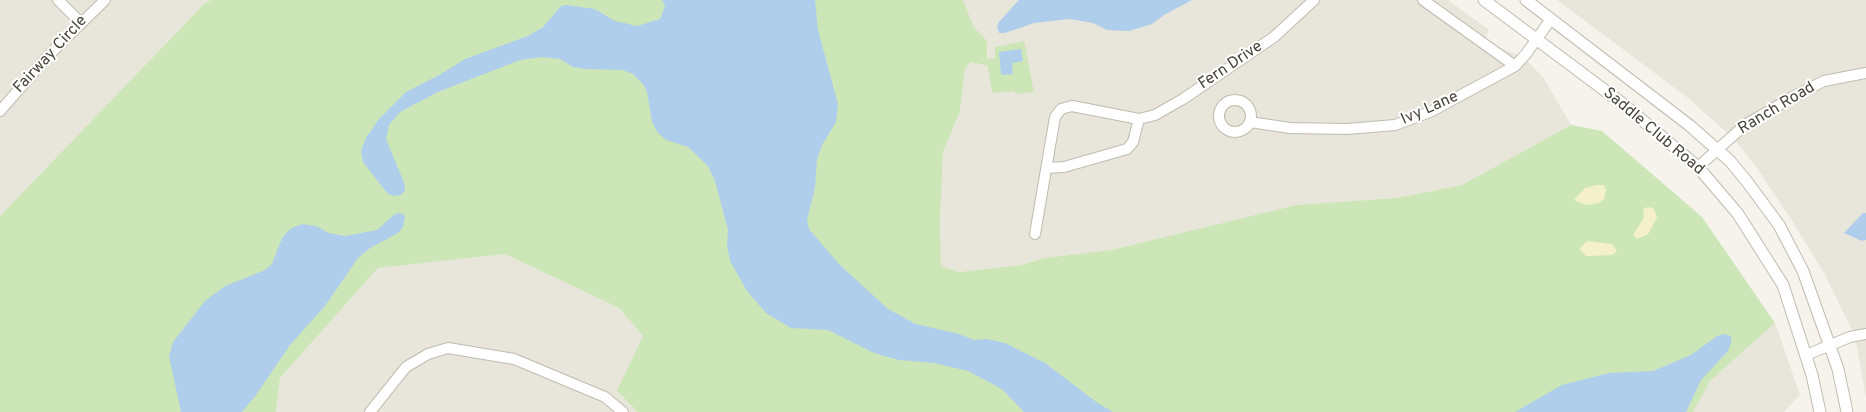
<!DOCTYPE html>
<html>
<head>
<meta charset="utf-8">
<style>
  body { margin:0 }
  canvas { display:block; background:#f5f3ec }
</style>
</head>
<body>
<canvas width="1866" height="412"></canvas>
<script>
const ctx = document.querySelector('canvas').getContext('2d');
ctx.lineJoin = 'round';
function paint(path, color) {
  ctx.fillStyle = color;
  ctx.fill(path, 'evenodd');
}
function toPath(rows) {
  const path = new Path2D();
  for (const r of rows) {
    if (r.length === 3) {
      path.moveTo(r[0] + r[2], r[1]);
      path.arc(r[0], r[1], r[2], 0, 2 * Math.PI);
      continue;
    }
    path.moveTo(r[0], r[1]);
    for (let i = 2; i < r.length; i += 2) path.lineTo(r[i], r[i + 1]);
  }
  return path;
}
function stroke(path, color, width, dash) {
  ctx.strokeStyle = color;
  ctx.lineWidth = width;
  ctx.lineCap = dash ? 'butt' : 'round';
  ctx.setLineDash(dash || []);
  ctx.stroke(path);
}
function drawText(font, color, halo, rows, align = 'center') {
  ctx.font = font + ' Overpass,sans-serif';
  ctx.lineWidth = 4;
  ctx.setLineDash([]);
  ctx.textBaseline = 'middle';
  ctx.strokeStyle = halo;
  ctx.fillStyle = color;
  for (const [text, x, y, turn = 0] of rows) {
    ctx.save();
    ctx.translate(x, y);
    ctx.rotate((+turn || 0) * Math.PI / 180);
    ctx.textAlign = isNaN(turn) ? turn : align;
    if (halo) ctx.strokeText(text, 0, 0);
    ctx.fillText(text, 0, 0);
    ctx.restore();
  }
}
const residential = toPath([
  [0,0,212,0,205,3,0,216],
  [963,0,1448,0,1489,30,1485,38,1496,46,1523,57,1543,77,1571,125,1462,185,1397,198,1296,205,1111,250,1044,258,1022,265,958,272,941,266,940,219,943,152,960,112,965,69,971,62,988,66,987,41,974,27],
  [1557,0,1866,0,1866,213,1863,213,1862,241,1866,240,1866,398,1855,336,1824,273,1794,224,1755,165,1732,137,1688,98],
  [505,254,619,308,708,412,276,412,280,378,378,268],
  [1775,323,1800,395,1784,412,1693,412,1710,381]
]);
const green = toPath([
  [212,0,963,0,974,27,987,41,987,59,995,58,995,47,1024,41,1034,92,1015,94,1015,91,992,93,988,66,971,62,965,69,960,112,943,152,940,219,941,266,958,272,1022,265,1044,258,1111,250,1296,205,1397,198,1462,185,1571,125,1602,131,1702,217,1775,323,1710,381,1693,412,638,412,617,391,643,336,619,308,505,254,378,268,280,378,276,412,0,412,0,216,205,3]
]);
const sand = toPath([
  [1597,185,1604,185,1606,190,1604,199,1599,203,1586,205,1574,200,1585,188],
  [1648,207,1654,209,1657,218,1648,234,1637,239,1633,235,1644,218,1643,209],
  [1587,241,1612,244,1617,251,1612,255,1586,256,1579,249]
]);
const water = toPath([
  [662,0,815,0,818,30,838,104,836,122,822,145,817,159,815,188,807,220,809,229,839,264,888,309,916,324,959,334,974,340,987,339,1005,343,1045,363,1099,404,1113,412,1024,412,1002,389,968,371,934,363,899,360,874,353,828,330,791,328,766,313,747,291,730,261,727,245,728,230,715,181,708,166,688,147,666,140,658,133,652,122,647,92,643,84,633,74,622,70,585,69,573,67,560,59,542,57,520,60,438,92,400,112,389,125,386,139,405,185,405,190,401,195,393,196,387,193,363,162,361,151,366,138,379,119,406,92,441,74,465,59,528,36,543,27,561,6,567,5,595,9,615,21,637,26,660,19,665,6],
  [1019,0,1192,0,1164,15,1152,24,1129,31,1107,30,1093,23,1069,19,1034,23,1005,33,999,33,997,26,999,22],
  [1021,49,1023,61,1012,63,1013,74,1001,75,999,52],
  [400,213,405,216,403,227,398,233,370,248,358,258,325,306,290,345,256,395,242,412,181,412,169,356,173,342,205,301,225,286,263,271,272,264,282,238,290,229,302,224,316,226,329,233,345,236,377,230,395,214],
  [1863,213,1866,213,1866,240,1862,241,1844,233],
  [1724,334,1731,336,1731,343,1728,351,1701,380,1686,412,1515,412,1562,385,1609,373,1653,371,1691,355,1717,336]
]);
const minor = toPath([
  [58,0,80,22],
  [1423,0,1515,66],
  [1235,116,16],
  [0,111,49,55,105,0],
  [1250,122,1290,128,1347,129,1395,125,1430,112,1515,66,1526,54,1551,19],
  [1698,167,1745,125,1794,96,1824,81,1866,73],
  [1046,168,1064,167,1127,149,1133,142,1139,119],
  [1035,234,1055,117,1061,109,1072,106,1139,119,1155,115,1183,99,1274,37,1314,0],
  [1806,355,1850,337,1866,334],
  [370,412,406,367,428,354,448,348,514,359,605,397,623,412]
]);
const tertiary = toPath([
  [1484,0,1623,104,1698,167,1738,214,1783,285,1812,375,1820,412],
  [1526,0,1689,125,1730,161,1748,183,1779,225,1803,271,1838,369,1847,412]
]);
const streetNames = [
  ["Fairway Circle",51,55,-47],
  ["Fern Drive",1231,66,-34],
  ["Ivy Lane",1430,109,-24],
  ["Ranch Road",1777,109,-31],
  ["Saddle Club Road",1653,132,40]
];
paint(residential, '#e8e5da');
paint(green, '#cde6b8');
paint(sand, '#f5f0cc');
paint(water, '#aeceec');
stroke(minor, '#c0bbaf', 12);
stroke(tertiary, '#c0bbaf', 13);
stroke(minor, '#fff', 10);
stroke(tertiary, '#fff', 11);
drawText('16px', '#49443a', '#fff', streetNames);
</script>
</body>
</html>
